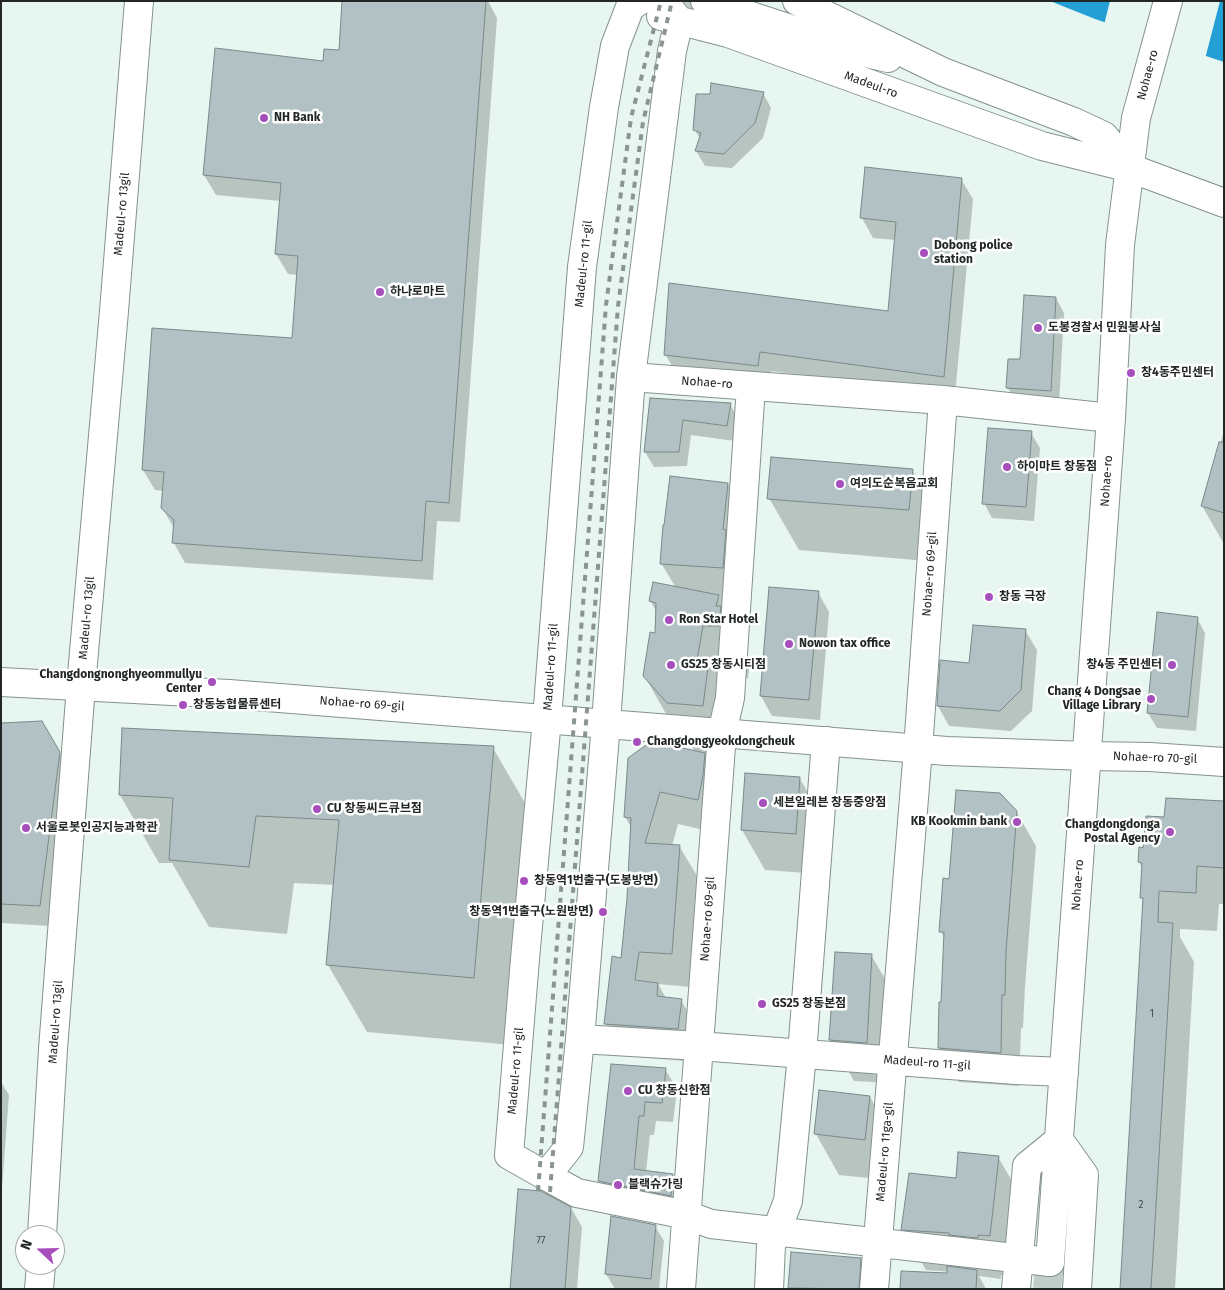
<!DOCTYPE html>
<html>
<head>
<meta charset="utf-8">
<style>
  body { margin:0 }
  #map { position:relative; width:1225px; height:1290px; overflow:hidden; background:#e7f6f1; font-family:"Fira Sans",sans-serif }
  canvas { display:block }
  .frame { position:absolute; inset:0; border:2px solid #222726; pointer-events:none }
  .north { position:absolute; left:15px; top:1225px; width:50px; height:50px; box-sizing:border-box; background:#fff; border:1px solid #a7a9a8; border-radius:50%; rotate:291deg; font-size:14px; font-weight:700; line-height:20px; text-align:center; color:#222726 }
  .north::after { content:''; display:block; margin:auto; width:18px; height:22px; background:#a64ebb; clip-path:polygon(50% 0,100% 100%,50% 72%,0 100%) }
</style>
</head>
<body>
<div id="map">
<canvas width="1225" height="1290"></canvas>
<div class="frame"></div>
<div class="north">N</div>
</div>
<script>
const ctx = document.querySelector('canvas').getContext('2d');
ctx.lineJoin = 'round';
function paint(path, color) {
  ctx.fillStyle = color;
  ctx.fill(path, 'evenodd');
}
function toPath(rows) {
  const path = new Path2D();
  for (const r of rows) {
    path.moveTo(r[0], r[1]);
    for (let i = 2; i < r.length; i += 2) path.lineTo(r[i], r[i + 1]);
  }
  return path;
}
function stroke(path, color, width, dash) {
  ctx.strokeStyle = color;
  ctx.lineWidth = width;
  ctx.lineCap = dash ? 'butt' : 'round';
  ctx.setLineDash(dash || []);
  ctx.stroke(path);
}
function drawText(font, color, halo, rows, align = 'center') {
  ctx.font = font + ' "Fira Sans","Noto Sans KR",sans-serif';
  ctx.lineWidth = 5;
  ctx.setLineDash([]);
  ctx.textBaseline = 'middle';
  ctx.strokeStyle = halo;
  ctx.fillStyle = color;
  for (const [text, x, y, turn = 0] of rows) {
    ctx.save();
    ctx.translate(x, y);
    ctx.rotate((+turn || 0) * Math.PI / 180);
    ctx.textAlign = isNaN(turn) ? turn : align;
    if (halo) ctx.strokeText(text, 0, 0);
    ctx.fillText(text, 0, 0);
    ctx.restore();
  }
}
const water = toPath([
  [1050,1,1224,1,1224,62,1095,19]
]);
const pier = toPath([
  [1110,1,1220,1,1205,59,1104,25]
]);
const shadow = toPath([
  [344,1,488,1,497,18,460,522,437,521,433,580,185,563,174,543,174,528,162,508,163,491,155,490,143,470,153,330,294,339,298,275,288,274,276,254,281,201,216,195,204,175,325,62,340,52],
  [763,93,771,108,763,138,732,168,705,166,696,151,700,139,695,130],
  [961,179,973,199,955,396,771,371,769,386,677,374,665,354,889,312,896,240,873,238,862,218],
  [1056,298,1064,313,1059,405,1016,402,1008,388,1021,361],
  [652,399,730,404,738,419,735,441,691,435,687,466,654,467,645,452],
  [1224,431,1224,544,1202,506],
  [1031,433,1040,448,1034,521,992,518,984,503],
  [912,470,942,522,939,562,799,550,769,498],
  [728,484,751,525,724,607,748,649,747,654,750,660,748,678,732,678,732,758,705,755,723,787,717,833,678,824,672,846,679,846,699,879,691,987,658,984,666,998,681,1000,700,1033,697,1062,625,1056,606,1023,623,959,628,898,632,829,625,817,696,752,674,728,644,675,656,634,657,612,650,601,676,588,661,563],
  [818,592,829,612,820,720,772,716,761,696],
  [1197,618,1205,633,1196,731,1157,728,1148,713],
  [1025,630,1037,650,1032,711,1011,731,949,726,938,706,971,664],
  [42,722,71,773,51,926,1,923,1,724],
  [493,748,532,815,512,1045,367,1032,328,965,334,885,294,883,287,934,209,927,172,863,159,863,120,795],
  [800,779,823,819,819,874,765,870,742,830],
  [1224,803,1224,904,1219,904,1217,931,1180,929,1180,937,1194,962,1175,1289,1121,1289,1144,902,1141,897,1143,869,1139,862,1145,849,1166,818],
  [1016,811,1036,846,1025,986,1023,1028,1021,1028,1019,1086,959,1082,939,1048,940,1004,943,1004,945,938,941,932,950,880],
  [871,955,895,996,890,1083,854,1081,831,1040],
  [612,1065,665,1069,677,1089,673,1122,656,1121,654,1135,650,1135,646,1172,672,1175,683,1195,682,1215,611,1201,600,1181],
  [1,1082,9,1095,1,1202],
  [870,1097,893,1138,888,1180,839,1175,816,1134],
  [998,1157,1022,1198,1013,1276,1001,1275,1001,1279,979,1276,986,1289,902,1289,950,1274,951,1272,926,1270,902,1229,957,1179],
  [571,1208,582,1227,577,1289,511,1289],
  [655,1226,664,1241,659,1289,615,1289,606,1274],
  [860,1259,877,1289,790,1289,789,1287]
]);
const building = toPath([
  [342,1,486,1,449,503,426,501,422,561,172,543,174,520,161,508,164,472,142,470,152,328,292,338,298,256,275,254,281,183,203,175,215,48,323,61,324,49,339,50,342,1],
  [711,83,764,92,755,123,724,154,695,151,701,133,693,130,696,94,710,94,711,83],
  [865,167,962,178,944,377,760,352,758,366,664,355,669,283,888,311,896,222,860,218,865,167],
  [1024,295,1056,297,1051,391,1006,388,1008,359,1020,359,1024,295],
  [650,398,731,403,727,426,683,420,679,452,644,452,650,398],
  [988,428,1032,431,1026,507,982,504,988,428],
  [1219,442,1224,442,1224,513,1201,506,1219,442],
  [771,457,913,469,909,510,767,499,771,457],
  [670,476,728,483,723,529,726,530,723,568,660,564,663,525,664,525,670,476],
  [653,582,719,595,716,606,721,606,719,626,703,626,697,660,709,660,703,706,667,703,643,676,650,632,655,633,656,603,649,601,653,582],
  [769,587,819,591,809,700,760,696,769,587],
  [1157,612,1198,617,1188,717,1147,713,1157,612],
  [973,625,1026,629,1021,690,1000,711,937,706,940,660,969,663,973,625],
  [42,721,60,752,40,906,1,904,1,723,42,721],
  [122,728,494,746,474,978,326,965,339,820,256,816,249,867,169,860,173,798,119,795,122,728],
  [649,743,669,745,705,753,703,776,698,800,660,792,645,843,680,845,672,954,639,952,635,980,658,983,657,996,682,999,678,1029,604,1024,612,956,621,958,627,898,631,818,624,817,628,758,649,743],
  [745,773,800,777,796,834,741,830,745,773],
  [956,790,1000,793,1017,811,1006,951,1005,995,1002,995,1001,1053,938,1048,939,1002,941,1002,944,932,939,932,943,878,949,879,956,790],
  [1166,798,1224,801,1224,868,1197,866,1196,893,1159,891,1158,922,1173,923,1151,1289,1120,1289,1143,898,1140,898,1142,863,1138,862,1139,847,1143,848,1146,816,1164,817,1166,798],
  [835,952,872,954,867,1043,829,1040,835,952],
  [611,1064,666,1068,662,1103,645,1102,644,1116,639,1116,634,1169,673,1174,671,1196,598,1181,611,1064],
  [819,1090,870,1096,865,1140,814,1134,819,1090],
  [958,1152,999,1156,990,1236,978,1235,978,1238,949,1235,949,1233,901,1230,909,1173,956,1178,958,1152],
  [518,1189,541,1191,571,1207,565,1289,510,1289,518,1189],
  [611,1216,656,1225,651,1279,605,1274,611,1216],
  [791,1252,861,1258,859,1289,788,1288,791,1252],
  [947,1266,977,1270,976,1289,900,1289,901,1271,947,1273,947,1266]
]);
const majorTunnel = toPath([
  [1047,1289,1050,1262]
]);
const highwayTunnel = toPath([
  [671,1,729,20]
]);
const minor = toPath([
  [631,377,943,400,1111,418],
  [580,1039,699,1046,1016,1070,1064,1072],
  [546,1176,577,1193,687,1215,711,1224,1050,1262],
  [42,1235,53,1049,81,686,114,311,139,1],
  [39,1289,41,1265],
  [681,1289,722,733,730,698,751,386],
  [769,1289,771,1245,788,1201,802,1054,826,741],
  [874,1289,918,749,943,400]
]);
const major = toPath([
  [639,1,630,7,615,46,604,107,582,267,547,719,525,959,509,1155,546,1176,569,1147,580,1039,606,723,631,377,672,51,679,21,664,1],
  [705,1,858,51,888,58],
  [797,1,943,72,1074,122,1104,136,1130,168],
  [661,16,728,33,1042,146,1130,168,1224,203],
  [1,682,229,694,947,751,1087,756,1150,757,1224,762],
  [1059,1140,1084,1175,1077,1289],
  [1050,1262,1111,418,1120,245,1136,118,1168,1],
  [1016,1289,1027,1166,1059,1140]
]);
const rail = toPath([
  [538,1191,606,305,631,118,661,1],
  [550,1192,618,306,643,122,672,1]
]);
const markers = [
  [264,118,5,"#a64ebb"],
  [924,253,5,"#a64ebb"],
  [380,292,5,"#a64ebb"],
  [1038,328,5,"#a64ebb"],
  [1131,373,5,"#a64ebb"],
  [1007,467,5,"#a64ebb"],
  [840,484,5,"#a64ebb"],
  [989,597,5,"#a64ebb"],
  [669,620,5,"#a64ebb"],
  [789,644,5,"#a64ebb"],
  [671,665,5,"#a64ebb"],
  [1172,665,5,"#a64ebb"],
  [212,682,5,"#a64ebb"],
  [1151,699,5,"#a64ebb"],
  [183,705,5,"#a64ebb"],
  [637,742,5,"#a64ebb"],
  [763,803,5,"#a64ebb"],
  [317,809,5,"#a64ebb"],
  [1017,822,5,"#a64ebb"],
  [26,828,5,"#a64ebb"],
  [1170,832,5,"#a64ebb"],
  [524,881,5,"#a64ebb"],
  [603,912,5,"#a64ebb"],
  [762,1004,5,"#a64ebb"],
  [628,1091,5,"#a64ebb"],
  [618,1185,5,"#a64ebb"]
];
const numberNames = [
  ["1",1152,1014],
  ["2",1141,1205],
  ["77",541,1241]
];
const streetNames = [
  ["Nohae-ro",1148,75,-75],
  ["Madeul-ro",871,85,20],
  ["Madeul-ro 13gil",122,214,-85],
  ["Madeul-ro 11-gil",584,264,-84],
  ["Nohae-ro",707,383,4],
  ["Nohae-ro",1107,481,-86],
  ["Nohae-ro 69-gil",930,574,-86],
  ["Madeul-ro 13gil",87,618,-85],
  ["Madeul-ro 11-gil",551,667,-86],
  ["Nohae-ro 69-gil",362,704,4],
  ["Nohae-ro 70-gil",1155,758,2],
  ["Nohae-ro",1078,885,-86],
  ["Nohae-ro 69-gil",708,919,-86],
  ["Madeul-ro 13gil",56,1022,-86],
  ["Madeul-ro 11-gil",927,1063,4],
  ["Madeul-ro 11-gil",516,1071,-85],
  ["Madeul-ro 11ga-gil",885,1152,-85]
];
const poiNames = [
  ["NH Bank",274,118],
  ["Dobong police",934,246],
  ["station",934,260],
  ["하나로마트",390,292],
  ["도봉경찰서 민원봉사실",1048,328],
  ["창4동주민센터",1141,373],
  ["하이마트 창동점",1017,467],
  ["여의도순복음교회",850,484],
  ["창동 극장",999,597],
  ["Ron Star Hotel",679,620],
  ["Nowon tax office",799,644],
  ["GS25 창동시티점",681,665],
  ["창4동 주민센터",1162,665,"right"],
  ["Changdongnonghyeommullyu",202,675,"right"],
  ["Center",202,689,"right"],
  ["Chang 4 Dongsae",1141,692,"right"],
  ["Village Library",1141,706,"right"],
  ["창동농협물류센터",193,705],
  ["Changdongyeokdongcheuk",647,742],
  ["세븐일레븐 창동중앙점",773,803],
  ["CU 창동씨드큐브점",327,809],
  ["KB Kookmin bank",1007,822,"right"],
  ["Changdongdonga",1160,825,"right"],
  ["Postal Agency",1160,839,"right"],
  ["서울로봇인공지능과학관",36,828],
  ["창동역1번출구(도봉방면)",534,881],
  ["창동역1번출구(노원방면)",593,912,"right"],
  ["GS25 창동본점",772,1004],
  ["CU 창동신한점",638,1091],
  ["블랙슈가링",628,1185]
];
paint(water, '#249fd6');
paint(pier, '#e7f6f1');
paint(shadow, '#0003');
paint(building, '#b2c1c3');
stroke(building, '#7a8889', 1);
stroke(majorTunnel, '#c0cdc8', 28, [28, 14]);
stroke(highwayTunnel, '#c0cdc8', 28, [28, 14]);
stroke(minor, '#85928e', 30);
stroke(major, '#85928e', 30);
stroke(minor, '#fff', 28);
stroke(major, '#fff', 28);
stroke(rail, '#8a9491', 4, [6, 6]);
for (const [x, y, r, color] of markers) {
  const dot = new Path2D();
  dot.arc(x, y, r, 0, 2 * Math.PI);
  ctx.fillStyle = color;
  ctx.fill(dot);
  stroke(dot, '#fff', 2);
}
drawText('10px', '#464e4d', null, numberNames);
drawText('12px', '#222726', '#fff', streetNames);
drawText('bold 12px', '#222726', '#fff', poiNames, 'left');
</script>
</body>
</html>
